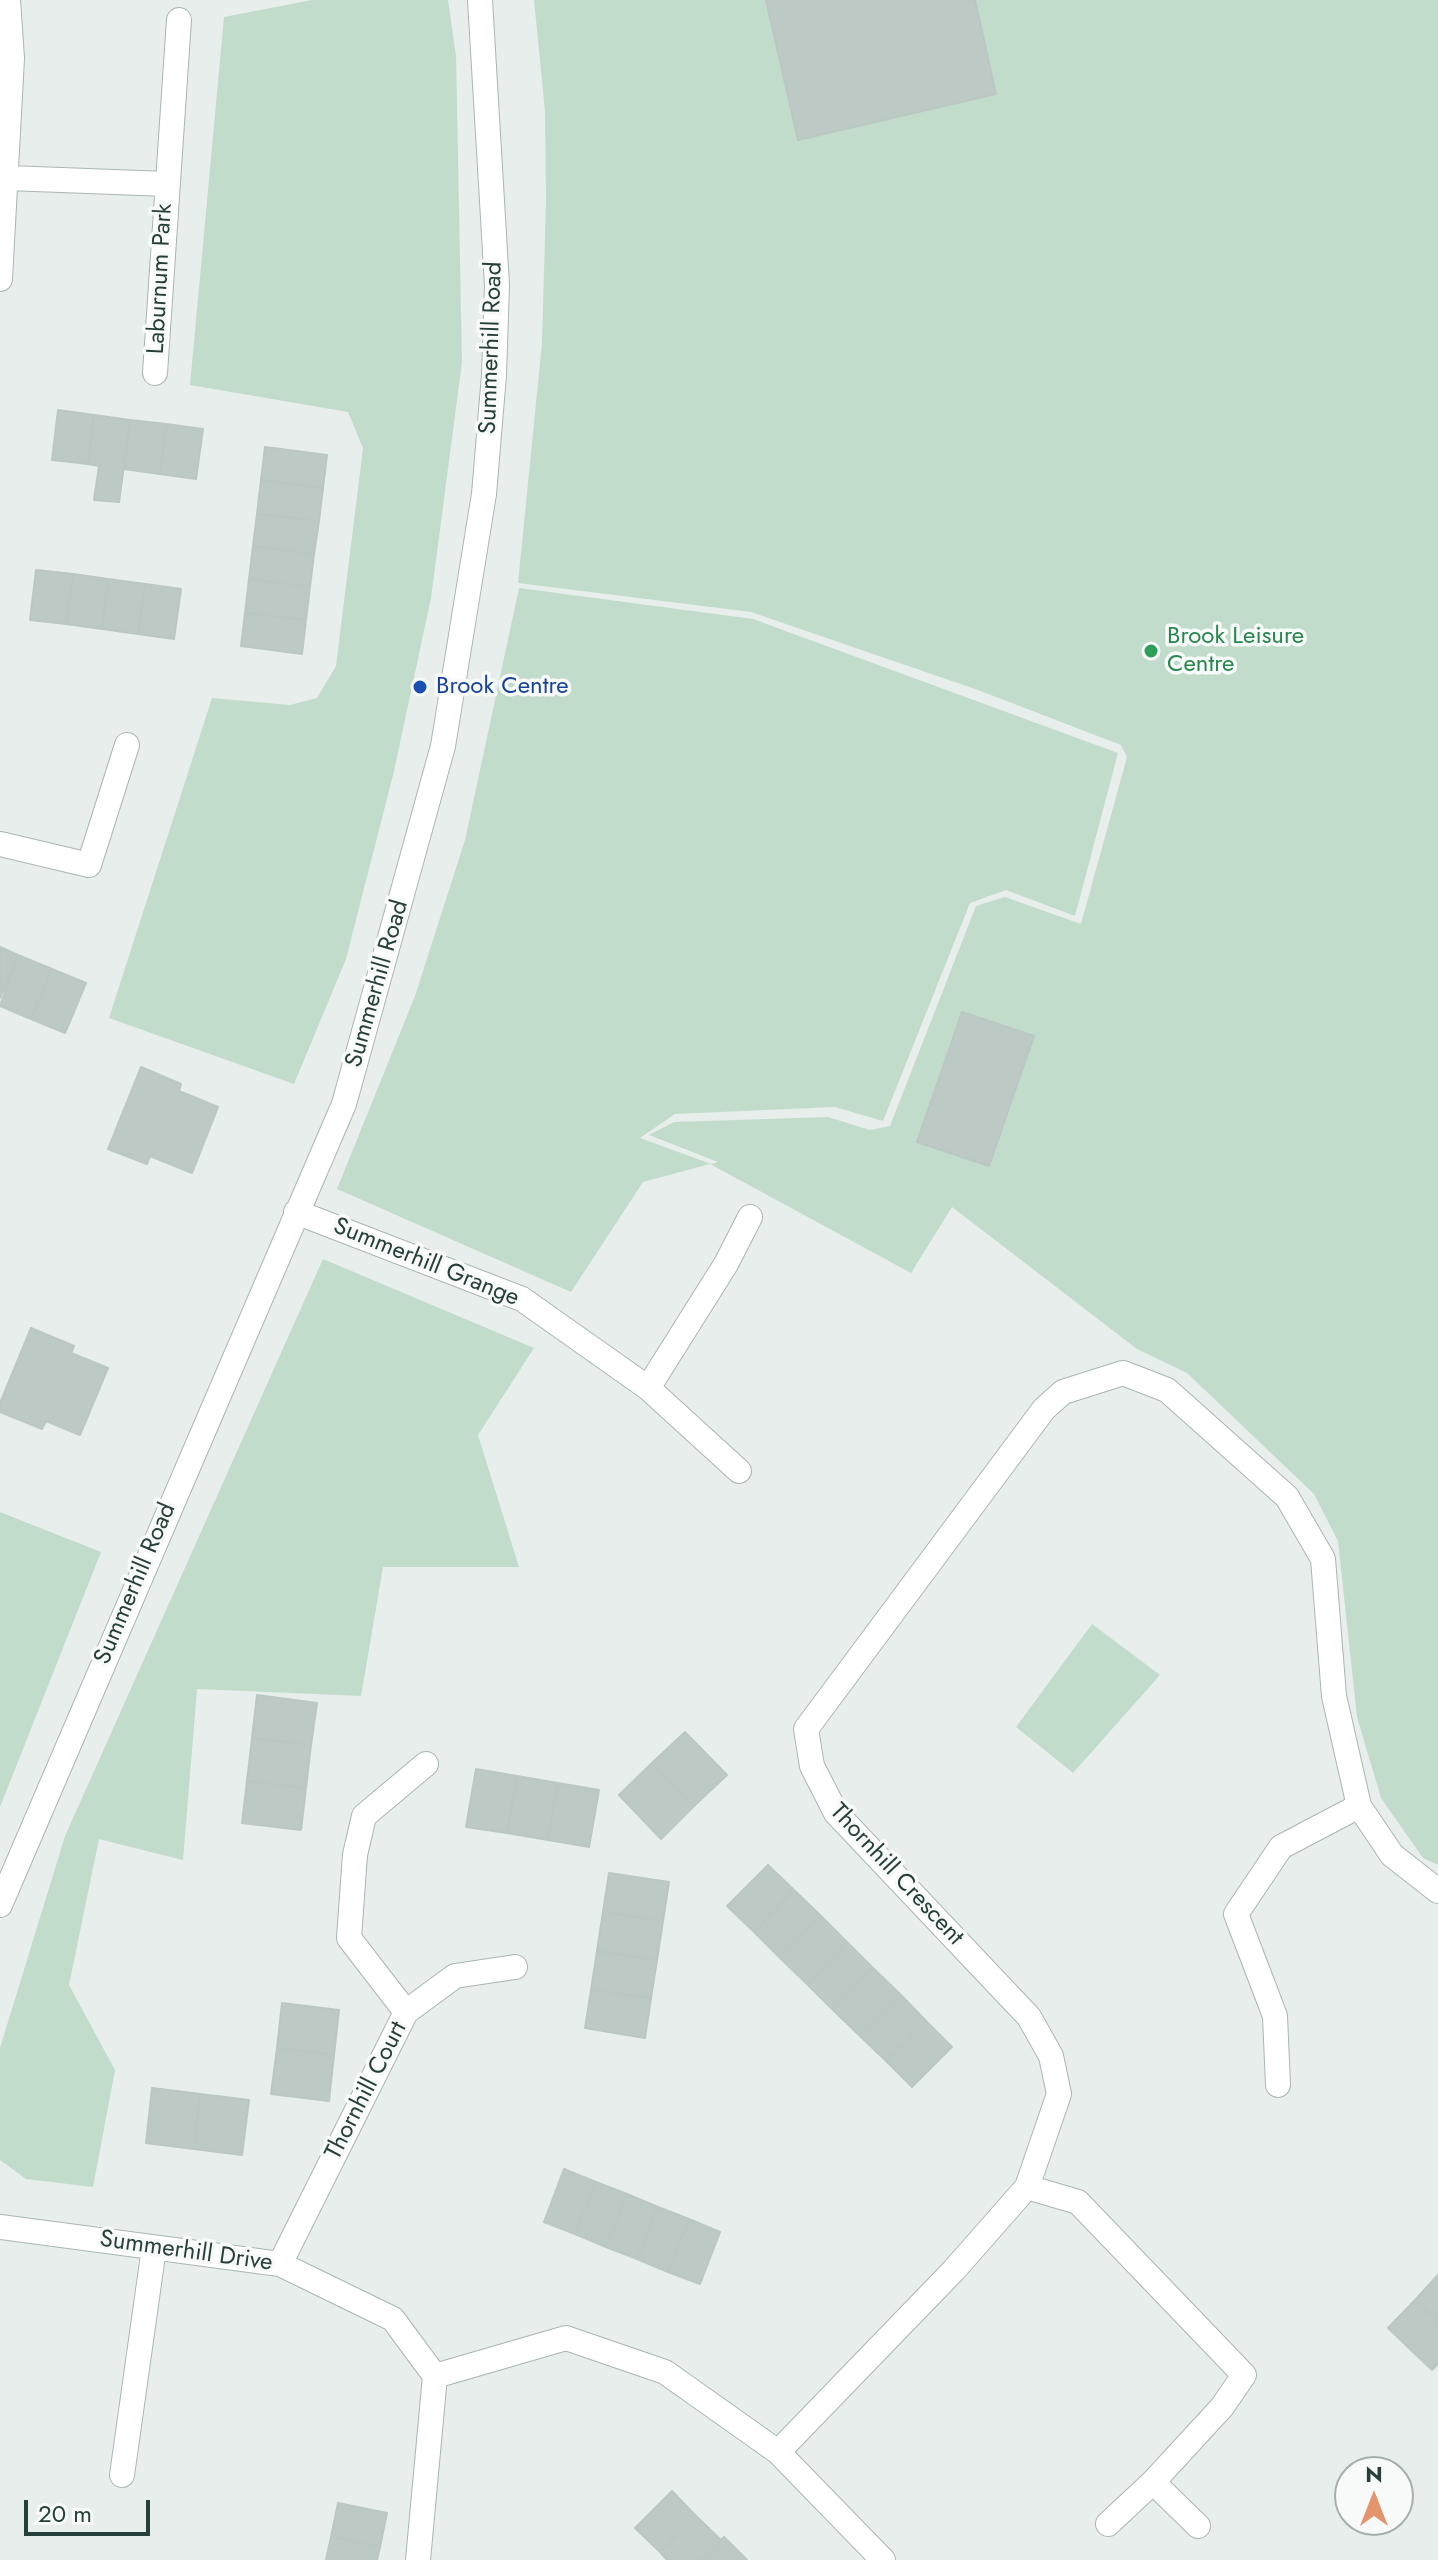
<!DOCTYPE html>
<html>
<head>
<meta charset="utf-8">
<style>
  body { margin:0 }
  #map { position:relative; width:1438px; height:2560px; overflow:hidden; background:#e7eeeb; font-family:Jost,sans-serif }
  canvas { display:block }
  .north { position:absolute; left:1334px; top:2456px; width:80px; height:80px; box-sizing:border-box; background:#f7faf9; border:2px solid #a4afad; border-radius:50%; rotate:0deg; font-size:22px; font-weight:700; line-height:32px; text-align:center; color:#273f3a }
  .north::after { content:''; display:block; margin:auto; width:28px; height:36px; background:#e4956e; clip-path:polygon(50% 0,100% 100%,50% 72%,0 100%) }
  .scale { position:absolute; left:24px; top:2500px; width:126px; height:36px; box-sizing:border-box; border:4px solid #273f3a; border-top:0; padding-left:10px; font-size:24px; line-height:28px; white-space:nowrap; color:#273f3a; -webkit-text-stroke:6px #f7faf9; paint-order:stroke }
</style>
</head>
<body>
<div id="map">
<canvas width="1438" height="2560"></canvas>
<div class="north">N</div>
<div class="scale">20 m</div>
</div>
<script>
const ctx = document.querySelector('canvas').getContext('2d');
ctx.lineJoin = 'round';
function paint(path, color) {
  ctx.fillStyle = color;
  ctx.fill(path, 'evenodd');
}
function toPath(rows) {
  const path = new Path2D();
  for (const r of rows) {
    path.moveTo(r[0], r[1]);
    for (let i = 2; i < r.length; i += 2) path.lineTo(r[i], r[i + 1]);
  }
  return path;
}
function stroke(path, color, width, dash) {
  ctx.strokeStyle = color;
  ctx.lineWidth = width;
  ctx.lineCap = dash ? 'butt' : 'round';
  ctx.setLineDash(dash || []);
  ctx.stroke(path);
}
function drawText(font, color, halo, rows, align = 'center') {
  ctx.font = font + ' Jost,sans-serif';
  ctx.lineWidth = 7;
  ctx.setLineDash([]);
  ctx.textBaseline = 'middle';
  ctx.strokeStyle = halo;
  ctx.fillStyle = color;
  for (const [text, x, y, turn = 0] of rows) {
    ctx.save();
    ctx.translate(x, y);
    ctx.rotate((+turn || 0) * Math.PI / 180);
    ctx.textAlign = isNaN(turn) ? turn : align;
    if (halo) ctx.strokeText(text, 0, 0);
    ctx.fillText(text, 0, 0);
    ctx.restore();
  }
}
const green = toPath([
  [312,0,448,0,456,56,462,362,431,598,394,771,346,959,294,1084,109,1018,212,698,290,705,317,698,336,666,363,448,348,412,190,385,224,17],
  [534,0,1438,0,1438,1865,1423,1858,1381,1798,1357,1717,1338,1541,1314,1494,1187,1373,1137,1349,952,1207,911,1273,710,1164,643,1182,571,1292,337,1189,415,996,465,840,519,588,753,619,1118,753,1075,916,1006,890,970,903,883,1121,835,1107,675,1114,640,1138,711,1164,718,1162,649,1135,674,1122,828,1117,870,1130,890,1126,976,906,1005,897,1081,924,1127,757,1121,745,978,690,751,612,518,583,542,343,546,199,545,111],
  [323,1259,534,1348,478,1435,519,1567,383,1567,361,1696,197,1689,183,1860,99,1839,69,1985,115,2070,93,2187,26,2179,0,2160,0,2048,65,1836],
  [0,1512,101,1552,0,1807],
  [1092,1624,1160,1675,1073,1773,1016,1727]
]);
const building = toPath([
  [766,0,975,0,996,94,798,140,766,0],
  [58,410,94,415,88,464,52,460,58,410],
  [94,415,130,420,119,502,94,500,99,466,88,464,94,415],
  [130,420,166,424,160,474,124,469,130,420],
  [166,424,203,429,196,479,160,474,166,424],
  [265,447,327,455,323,488,261,480,265,447],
  [261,480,323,488,319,521,257,514,261,480],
  [257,514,319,521,314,554,253,546,257,514],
  [253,546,314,554,310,587,249,579,253,546],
  [36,570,73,574,66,624,30,620,36,570],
  [73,574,108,579,102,629,66,624,73,574],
  [108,579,145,584,138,634,102,629,108,579],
  [249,579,310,587,306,620,245,613,249,579],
  [145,584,181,589,174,639,138,634,145,584],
  [245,613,306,620,302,654,241,646,245,613],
  [0,947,18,955,0,998,0,947],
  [18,955,52,969,31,1019,0,1006,18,955],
  [52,969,86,983,65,1033,31,1019,52,969],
  [962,1012,1034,1036,989,1166,917,1142,962,1012],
  [141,1067,181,1084,179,1091,218,1107,192,1173,150,1156,147,1164,108,1149,141,1067],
  [31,1328,74,1346,71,1353,108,1368,80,1435,46,1421,42,1429,0,1412,0,1403,31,1328],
  [257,1695,317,1703,311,1745,252,1738,257,1695],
  [685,1732,727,1775,694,1806,652,1763,685,1732],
  [252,1738,311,1745,306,1788,247,1781,252,1738],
  [652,1763,694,1806,661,1839,619,1795,652,1763],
  [476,1769,517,1776,507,1833,466,1827,476,1769],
  [517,1776,558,1783,548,1840,507,1833,517,1776],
  [247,1781,306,1788,301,1830,242,1823,247,1781],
  [558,1783,599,1790,589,1847,548,1840,558,1783],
  [768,1865,794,1890,754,1932,727,1906,768,1865],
  [609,1873,669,1882,663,1921,603,1912,609,1873],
  [794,1890,821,1916,780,1958,754,1932,794,1890],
  [603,1912,663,1921,657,1960,597,1951,603,1912],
  [821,1916,847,1942,807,1984,780,1958,821,1916],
  [847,1942,873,1968,833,2010,807,1984,847,1942],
  [597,1951,657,1960,651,1998,591,1990,597,1951],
  [873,1968,900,1994,859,2035,833,2010,873,1968],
  [591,1990,651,1998,645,2038,585,2028,591,1990],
  [900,1994,926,2021,886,2061,859,2035,900,1994],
  [282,2003,339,2010,334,2055,277,2048,282,2003],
  [926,2021,952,2047,912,2087,886,2061,926,2021],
  [277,2048,334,2055,329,2101,271,2094,277,2048],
  [152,2088,200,2094,194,2149,146,2143,152,2088],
  [200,2094,249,2100,242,2155,194,2149,200,2094],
  [564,2169,596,2182,575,2234,544,2222,564,2169],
  [596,2182,627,2194,606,2247,575,2234,596,2182],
  [627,2194,658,2207,637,2259,606,2247,627,2194],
  [658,2207,689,2219,668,2272,637,2259,658,2207],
  [689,2219,720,2232,700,2284,668,2272,689,2219],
  [1438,2275,1438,2321,1415,2300,1438,2275],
  [1415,2300,1438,2321,1438,2364,1432,2370,1388,2328,1415,2300],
  [672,2491,696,2516,660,2552,635,2528,672,2491],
  [338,2503,387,2513,380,2547,331,2537,338,2503],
  [696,2516,721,2540,701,2560,667,2560,660,2552,696,2516],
  [331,2537,380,2547,377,2560,326,2560,331,2537],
  [724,2537,747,2560,701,2560,724,2537]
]);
const street = toPath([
  [8,178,167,184],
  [0,279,12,58,8,0],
  [155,373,179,20],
  [0,844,89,865,127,745],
  [296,1212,522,1299,648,1388,739,1471],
  [648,1388,726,1264,750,1217],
  [0,1905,344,1104,443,746,484,494,494,375,497,285,480,0],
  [406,2012,455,1976,515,1967],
  [1278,2085,1275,2016,1236,1914,1281,1847,1359,1806],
  [1027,2187,1078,2202,1244,2375,1222,2407,1153,2482,1108,2524],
  [0,2227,280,2264,393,2319,435,2376,418,2560],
  [280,2264,406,2012,349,1938,355,1855,364,1816,426,1764],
  [435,2376,566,2338,665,2372,778,2452,954,2270,1027,2187,1059,2094,1051,2056,1029,2017,836,1813,812,1766,806,1729,1044,1409,1063,1392,1123,1373,1167,1390,1287,1497,1323,1559,1334,1696,1359,1806,1392,1855,1438,1891],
  [778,2452,883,2560],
  [122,2475,154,2248],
  [1153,2482,1198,2526]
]);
const markers = [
  [1151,651,8,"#2e9e5b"],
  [420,687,8,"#1a4fb4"]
];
const streetNames = [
  ["Laburnum Park",161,279,-87],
  ["Summerhill Road",492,348,-88],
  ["Summerhill Road",378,984,-74],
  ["Summerhill Grange",426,1263,22],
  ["Summerhill Road",136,1584,-67],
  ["Thornhill Crescent",896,1875,47],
  ["Thornhill Court",367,2091,-63],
  ["Summerhill Drive",186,2252,8]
];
const leisureNames = [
  ["Brook Leisure",1167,637],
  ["Centre",1167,665]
];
const transitNames = [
  ["Brook Centre",436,687]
];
paint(green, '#c2dccb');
paint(building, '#bcc9c5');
stroke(building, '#bac7c3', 2);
stroke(street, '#aab6b2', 26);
stroke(street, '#fff', 24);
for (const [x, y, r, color] of markers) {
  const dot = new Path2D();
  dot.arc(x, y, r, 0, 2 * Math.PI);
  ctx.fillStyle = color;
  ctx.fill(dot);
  stroke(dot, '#f7faf9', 3);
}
drawText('24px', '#273f3a', '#f7faf9', streetNames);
drawText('24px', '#27864d', '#f7faf9', leisureNames, 'left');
drawText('24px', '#164399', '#f7faf9', transitNames, 'left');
</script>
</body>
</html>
